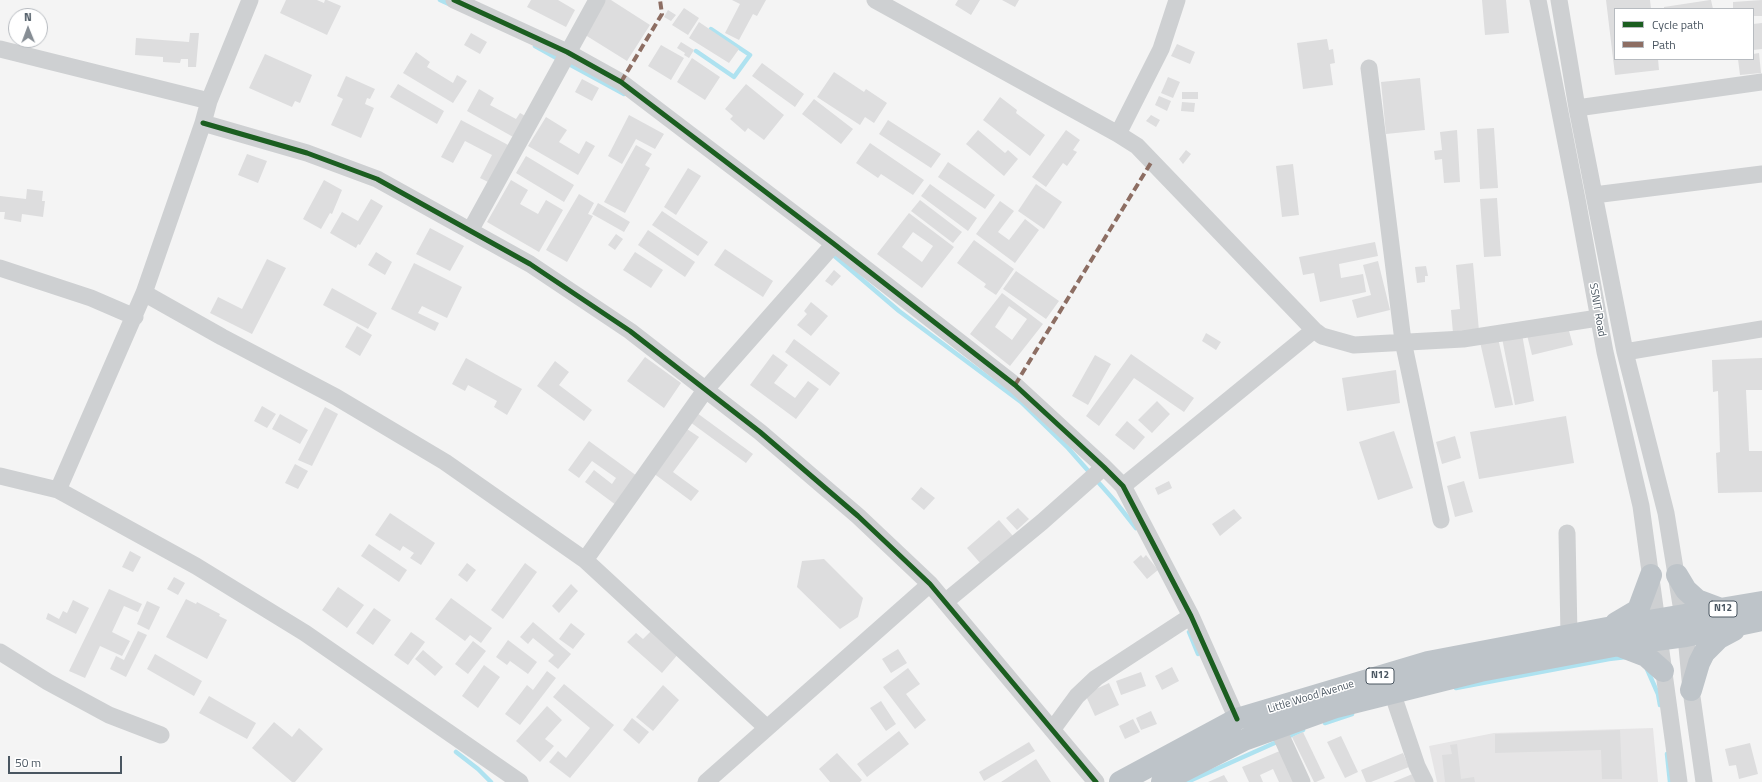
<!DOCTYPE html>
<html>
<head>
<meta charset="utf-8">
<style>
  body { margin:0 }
  #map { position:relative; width:1762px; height:782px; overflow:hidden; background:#f4f4f4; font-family:"Titillium Web",sans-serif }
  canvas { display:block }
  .legend { position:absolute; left:1614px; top:8px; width:140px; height:52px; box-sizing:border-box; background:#fff; border:1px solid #b7bbc0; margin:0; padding:5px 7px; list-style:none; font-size:12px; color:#4a5661 }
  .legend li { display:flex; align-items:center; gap:8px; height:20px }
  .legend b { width:20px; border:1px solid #b7bbc0 }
  .north { position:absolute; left:8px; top:8px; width:40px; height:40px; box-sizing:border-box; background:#fff; border:1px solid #b7bbc0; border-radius:50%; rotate:359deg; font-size:11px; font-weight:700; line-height:16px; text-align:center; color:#4a5661 }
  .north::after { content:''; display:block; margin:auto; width:14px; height:18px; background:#868d94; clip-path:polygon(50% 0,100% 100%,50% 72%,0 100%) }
  .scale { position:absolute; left:8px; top:756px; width:114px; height:18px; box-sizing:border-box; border:2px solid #4a5661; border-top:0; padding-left:5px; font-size:12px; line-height:14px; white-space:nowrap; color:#4a5661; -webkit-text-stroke:3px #fff; paint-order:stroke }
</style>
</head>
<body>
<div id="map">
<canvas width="1762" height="782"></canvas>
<ul class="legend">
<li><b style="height:5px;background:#1b5e20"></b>Cycle path</li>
<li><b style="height:5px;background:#8d6e63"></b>Path</li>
</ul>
<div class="north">N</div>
<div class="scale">50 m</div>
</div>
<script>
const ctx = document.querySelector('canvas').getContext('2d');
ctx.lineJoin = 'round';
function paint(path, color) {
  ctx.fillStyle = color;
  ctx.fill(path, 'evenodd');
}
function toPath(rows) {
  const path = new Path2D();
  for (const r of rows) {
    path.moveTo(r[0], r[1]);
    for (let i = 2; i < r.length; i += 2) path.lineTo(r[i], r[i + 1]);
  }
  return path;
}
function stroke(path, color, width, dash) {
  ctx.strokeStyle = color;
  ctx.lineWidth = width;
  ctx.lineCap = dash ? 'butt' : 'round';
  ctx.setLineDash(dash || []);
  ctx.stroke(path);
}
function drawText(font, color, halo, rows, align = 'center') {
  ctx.font = font + ' "Titillium Web",sans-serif';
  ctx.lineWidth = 3;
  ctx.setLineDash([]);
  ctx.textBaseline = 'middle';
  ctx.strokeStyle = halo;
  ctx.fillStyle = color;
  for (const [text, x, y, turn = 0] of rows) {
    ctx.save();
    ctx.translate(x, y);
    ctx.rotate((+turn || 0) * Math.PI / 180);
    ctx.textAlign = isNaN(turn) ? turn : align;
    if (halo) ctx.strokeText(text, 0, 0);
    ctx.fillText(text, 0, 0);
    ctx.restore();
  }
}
const education = toPath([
  [1653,728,1658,782,1437,782,1429,746,1494,733]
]);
const stream = toPath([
  [440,0,451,5],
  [535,46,560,60],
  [696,51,734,77,750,55,711,29],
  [567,63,624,94],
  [831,253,899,311,1021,402,1068,448,1114,500,1136,528],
  [1189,632,1198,654],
  [1647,669,1658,694,1660,705],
  [1456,688,1609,659,1626,657],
  [1325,723,1352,714],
  [1285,738,1303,730],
  [456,752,478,769,491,782],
  [1667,754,1670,782],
  [1187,782,1279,741]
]);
const building = toPath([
  [286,0,317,0,324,3,325,0,327,0,341,6,327,35,280,13],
  [531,0,558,0,575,10,566,27,527,7],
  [602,0,611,0,650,25,627,61,582,33],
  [732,0,766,0,757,16,753,14,739,40,725,33,740,4],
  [958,0,980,0,971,15,955,5],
  [1002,0,1019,0,1015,7],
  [1482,0,1506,0,1509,33,1485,35],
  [1606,0,1650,0,1651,9,1615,9,1615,59,1658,59,1659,70,1615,75],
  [1710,0,1711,0,1713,9,1664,9,1664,7],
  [1762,0,1762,16,1753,16,1753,9,1733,9,1733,2],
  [684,8,699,18,688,35,672,25],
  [668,10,676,15,671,21,664,17],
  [699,22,739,49,729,63,689,38],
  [1762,23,1762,49,1753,50,1753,24],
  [190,33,199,33,196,67,188,67,188,59,181,59,180,63,163,62,163,57,135,55,136,38,189,42],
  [471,33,487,42,480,54,464,45],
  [1327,39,1329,50,1333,49,1335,63,1330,64,1333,85,1303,89,1297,43],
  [681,42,694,50,689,58,684,55,685,53,677,48],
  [1177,44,1195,52,1190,64,1171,56],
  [661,45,684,58,671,80,648,66],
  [416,52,430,62,427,67,453,83,457,75,467,81,453,103,403,73],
  [1759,53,1761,73,1740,75,1738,59,1753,59,1753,54],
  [265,54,312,75,300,103,295,101,292,107,249,88],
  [692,58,720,77,705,100,677,82],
  [762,63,804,94,795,107,752,76],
  [834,72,864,92,866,89,887,103,874,123,865,117,860,125,817,97],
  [346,76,375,89,370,99,367,98,365,104,374,108,361,138,331,125,343,99,337,96],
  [1168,77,1180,82,1173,98,1161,93],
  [1420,78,1425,130,1386,134,1381,82],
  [582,79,599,88,592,101,575,92],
  [398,84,444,111,437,124,390,97],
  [746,84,784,115,764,140,748,128,745,132,730,119,733,116,725,109],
  [479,89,494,98,490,105,516,119,520,113,527,117,515,138,467,111],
  [1182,92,1198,92,1198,99,1182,99],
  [1159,96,1171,101,1167,111,1155,105],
  [1000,97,1017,110,1016,113,1045,135,1030,156,983,120],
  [814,99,853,129,841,144,802,114],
  [1182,102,1195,103,1194,112,1181,111],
  [629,115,664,134,655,149,636,139,622,164,608,156],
  [1151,115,1160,120,1156,127,1146,121],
  [546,117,567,130,559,142,579,154,586,141,595,146,578,175,528,146],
  [461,120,510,146,490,183,480,178,492,155,465,141,453,163,441,157],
  [888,120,941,154,931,168,879,134],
  [1494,128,1498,188,1480,189,1477,129],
  [978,130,1005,153,1008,150,1018,159,1004,176,966,144],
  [1066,130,1080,140,1073,150,1077,152,1067,166,1063,163,1046,187,1032,177],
  [1457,130,1460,182,1444,183,1442,159,1435,160,1434,151,1442,150,1440,132],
  [870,143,924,180,913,195,881,174,878,178,856,163],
  [636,145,652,154,645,165,650,168,625,213,604,202],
  [1186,150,1191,154,1183,164,1179,159],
  [247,154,267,161,258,183,238,175],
  [526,156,574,185,564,202,516,173],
  [948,162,995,195,985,209,938,177],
  [1293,164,1299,215,1282,217,1276,166],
  [688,168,701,176,676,215,664,207],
  [324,180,342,190,332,214,330,213,321,229,303,219],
  [511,180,528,190,520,204,538,214,546,200,563,210,539,252,487,222],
  [930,184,977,218,968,231,921,196],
  [1036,184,1062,202,1044,229,1018,211],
  [27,189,43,191,42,201,45,201,43,217,22,214,21,222,4,219,5,212,0,212,0,196,26,199],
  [579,194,594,203,588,214,593,216,567,262,546,250],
  [1497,198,1501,256,1484,257,1480,199],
  [371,199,383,206,360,245,358,244,356,248,330,233,342,212,358,221],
  [920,200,962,232,953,243,911,211],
  [1000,201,1014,211,998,232,1009,240,1025,219,1039,230,1015,263,976,234],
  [598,203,630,222,624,232,592,214],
  [662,211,708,242,698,256,652,225],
  [909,213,954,247,922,288,877,254],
  [913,232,933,246,922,262,902,247],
  [430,228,464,246,450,271,416,254],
  [648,230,695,262,685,277,638,245],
  [616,234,623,239,615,250,608,245],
  [974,240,1014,269,996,295,984,287,986,284,957,263],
  [1375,242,1378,256,1339,264,1341,278,1363,274,1366,292,1320,302,1314,273,1303,275,1299,257],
  [725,249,773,281,763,297,714,265],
  [376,252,392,262,385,275,368,265],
  [635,252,663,270,651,288,623,270],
  [267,259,286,268,252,334,210,313,218,297,242,309],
  [1378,261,1390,310,1357,318,1352,300,1371,295,1363,265],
  [414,263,462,287,447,318,422,306,418,313,439,323,435,331,391,309],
  [1473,263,1479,331,1453,333,1451,310,1460,309,1456,265],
  [1426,266,1428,276,1425,276,1425,282,1417,283,1415,267],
  [834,270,841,276,832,286,825,281],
  [1016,271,1059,301,1046,319,1003,289],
  [332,288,377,313,368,329,323,305],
  [1002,293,1043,324,1010,366,970,334],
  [1009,306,1027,319,1012,340,995,327],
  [811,302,828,316,811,336,797,325,807,314,804,311],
  [1567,324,1573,345,1532,355,1527,335],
  [357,326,372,335,360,356,345,347],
  [1206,333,1221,342,1216,350,1202,341],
  [1522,334,1534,401,1515,405,1502,338],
  [1498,338,1513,405,1495,408,1480,342],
  [794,339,840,373,830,386,785,352],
  [773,354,788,365,774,383,795,398,808,381,819,389,796,419,750,385],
  [1131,354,1194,398,1184,412,1134,378,1099,426,1086,416],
  [1095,355,1111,364,1088,405,1072,396],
  [645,357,681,383,664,408,627,381],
  [466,358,522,389,507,415,494,407,497,401,468,385,465,391,452,384],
  [1762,358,1762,390,1746,390,1749,451,1762,451,1762,492,1718,493,1716,453,1720,452,1718,391,1713,392,1712,360],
  [555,361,569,372,559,385,592,410,584,421,537,386],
  [1396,370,1400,403,1347,411,1342,378],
  [1157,401,1170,414,1152,433,1138,420],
  [262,406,276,414,267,428,254,421],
  [325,407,338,414,312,466,298,460],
  [697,413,753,454,746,463,690,422],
  [280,414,308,430,300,444,272,429],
  [1566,416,1574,463,1479,479,1470,432],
  [1127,421,1145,437,1134,450,1115,435],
  [687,429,699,437,673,472,699,491,691,501,653,473],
  [1394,431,1413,488,1378,500,1359,442],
  [1455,436,1461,458,1442,464,1436,442],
  [589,441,637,476,616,505,585,482,594,470,612,484,616,478,592,461,579,478,568,470],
  [295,464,308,471,298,489,285,483],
  [1169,481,1172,488,1158,495,1155,488],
  [1464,481,1473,512,1455,517,1447,486],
  [921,487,935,498,924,510,911,499],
  [1018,508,1029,519,1017,530,1006,518],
  [1234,509,1242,518,1220,536,1212,524],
  [390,513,435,543,421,565,410,558,414,553,403,546,400,551,375,535],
  [999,520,1013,536,981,564,967,548],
  [369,544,407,570,399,582,361,556],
  [130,551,141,557,133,572,122,567],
  [1141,555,1143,558,1146,555,1158,570,1147,579,1133,562],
  [824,559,863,598,858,617,840,629,797,587,802,561],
  [467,563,476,570,467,582,458,575],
  [525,563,537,572,503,619,491,610],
  [174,577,185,583,178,595,167,589],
  [571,584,578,591,559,613,552,606],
  [338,587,364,605,347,628,322,610],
  [109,589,142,604,138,612,124,606,112,632,130,641,122,656,100,646,85,678,69,671],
  [451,598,492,628,481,643,470,635,465,641,435,619],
  [186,599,196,604,197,602,220,614,219,616,227,620,207,659,166,637],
  [73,600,89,608,76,634,46,619,48,613,59,619,63,611,67,613],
  [147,601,160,607,149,630,137,624],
  [374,608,391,620,373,645,356,633],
  [533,622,571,654,558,669,548,661,554,655,533,638,528,644,520,637],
  [571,623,585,634,573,649,559,639],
  [652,630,679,653,662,673,627,642,636,633,643,639],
  [138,631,147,635,126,677,110,669,116,656,124,660],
  [411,632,425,642,408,665,394,655],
  [508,640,537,662,528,674,510,661,507,665,496,657],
  [473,641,486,651,468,674,455,664],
  [898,649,907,663,891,673,882,659],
  [423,650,443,667,435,676,415,659],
  [155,654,202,681,194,696,147,669],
  [484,665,500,677,478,708,462,696],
  [1172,667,1179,681,1162,690,1155,676],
  [908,668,920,684,906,694,926,720,915,729,883,687],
  [547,671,556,678,520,725,505,714,527,685,533,690],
  [1141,672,1146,686,1121,695,1116,681],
  [1109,683,1119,705,1095,716,1085,694],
  [564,684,614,725,570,778,549,762,558,751,566,758,590,728,553,697],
  [663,685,679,700,653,731,636,717],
  [209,696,256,723,247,739,199,713],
  [881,701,896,724,886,731,870,708],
  [547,706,562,720,545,739,554,746,540,762,516,741],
  [1151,711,1157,724,1141,730,1136,718],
  [632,718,649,732,639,744,623,730],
  [1133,719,1140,732,1125,739,1119,726],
  [274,722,292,737,299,728,323,749,295,782,292,782,252,748],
  [1620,730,1622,779,1602,779,1601,750,1495,753,1495,734],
  [899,731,909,744,867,777,857,764],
  [1303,732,1325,778,1316,782,1314,782,1292,737],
  [1341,736,1358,772,1345,778,1327,742],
  [1029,742,1035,751,984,781,979,772],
  [1750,743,1758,774,1739,779,1736,765,1729,766,1725,749],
  [1457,744,1461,779,1474,777,1475,782,1445,782,1442,755,1452,754,1450,745],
  [1282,750,1296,782,1279,782,1273,769,1260,775,1263,782,1249,782,1242,767],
  [837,753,862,780,860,782,830,782,819,769],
  [1403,753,1409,767,1371,782,1366,782,1361,770],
  [1036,759,1051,782,1001,782],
  [1415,773,1418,782,1393,782],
  [1224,775,1228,782,1208,782]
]);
const minor = toPath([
  [454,0,567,52,621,82,834,244,1015,385,1104,467,1123,486,1191,616,1237,719],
  [875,0,1118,134,1137,146,1314,330,1322,336,1354,345,1463,339,1598,318],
  [1538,0,1577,199,1605,352,1641,506,1679,782],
  [1559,0,1577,108,1625,352,1666,513,1686,636,1691,690,1704,782],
  [0,49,209,101],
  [1369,68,1403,341,1441,520],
  [1577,108,1762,82],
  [203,123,307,153,377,179,530,264,630,331,760,432,858,516,930,584,1096,782],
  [1118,134,1161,49,1177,0],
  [1594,195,1762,174],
  [470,231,597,0],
  [0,268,91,298,135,317],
  [144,293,222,337,336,397,445,462,585,560,767,728],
  [1625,352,1762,329],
  [0,476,58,490,196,566,305,633,520,782],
  [1123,486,1314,330],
  [58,490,144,293,203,123,209,101,250,0],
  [1567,533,1569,635],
  [585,560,706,389,834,244],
  [945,602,1042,522,1104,467],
  [0,652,48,682,109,715,161,735],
  [1392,692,1417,766,1425,782],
  [1277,727,1302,782],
  [1052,730,1077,696,1096,678,1191,616],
  [706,782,930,584]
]);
const highway = toPath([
  [1677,575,1686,590,1697,600,1721,609],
  [1616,623,1638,610,1651,575],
  [1620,646,1646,656,1663,671],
  [1691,690,1699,663,1704,653,1719,638,1734,630],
  [1120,782,1237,719,1428,662,1607,628,1762,602],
  [1162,782,1244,740,1336,707,1480,671,1619,645,1686,636,1762,620]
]);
const quiet = toPath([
  [621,82,662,14,660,0],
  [1015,385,1152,161]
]);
const cycleway = toPath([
  [454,0,567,52,621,82,834,244,1015,385,1104,467,1123,486,1191,616,1237,719],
  [203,123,307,153,377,179,530,264,630,331,760,432,858,516,930,584,1096,782]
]);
const shields = [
  [1723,609,28],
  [1380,676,28]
];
const shieldNames = [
  ["N12",1723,609],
  ["N12",1380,676]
];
const streetNames = [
  ["SSNIT Road",1597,310,80],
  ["Little Wood Avenue",1311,697,-17]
];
paint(education, '#e6e5e6');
stroke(stream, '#aee2f0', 4.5);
paint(building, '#ddddde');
stroke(minor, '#ced0d2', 17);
stroke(highway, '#bec4c9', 22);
stroke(quiet, '#8d6e63', 4, [8, 4]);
stroke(cycleway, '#1b5e20', 5);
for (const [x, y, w] of shields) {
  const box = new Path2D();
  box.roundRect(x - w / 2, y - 8, w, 16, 3);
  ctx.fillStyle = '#fff';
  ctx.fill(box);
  stroke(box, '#4a5661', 1);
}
drawText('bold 10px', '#4a5661', null, shieldNames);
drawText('11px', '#4a5661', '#fff', streetNames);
</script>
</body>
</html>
